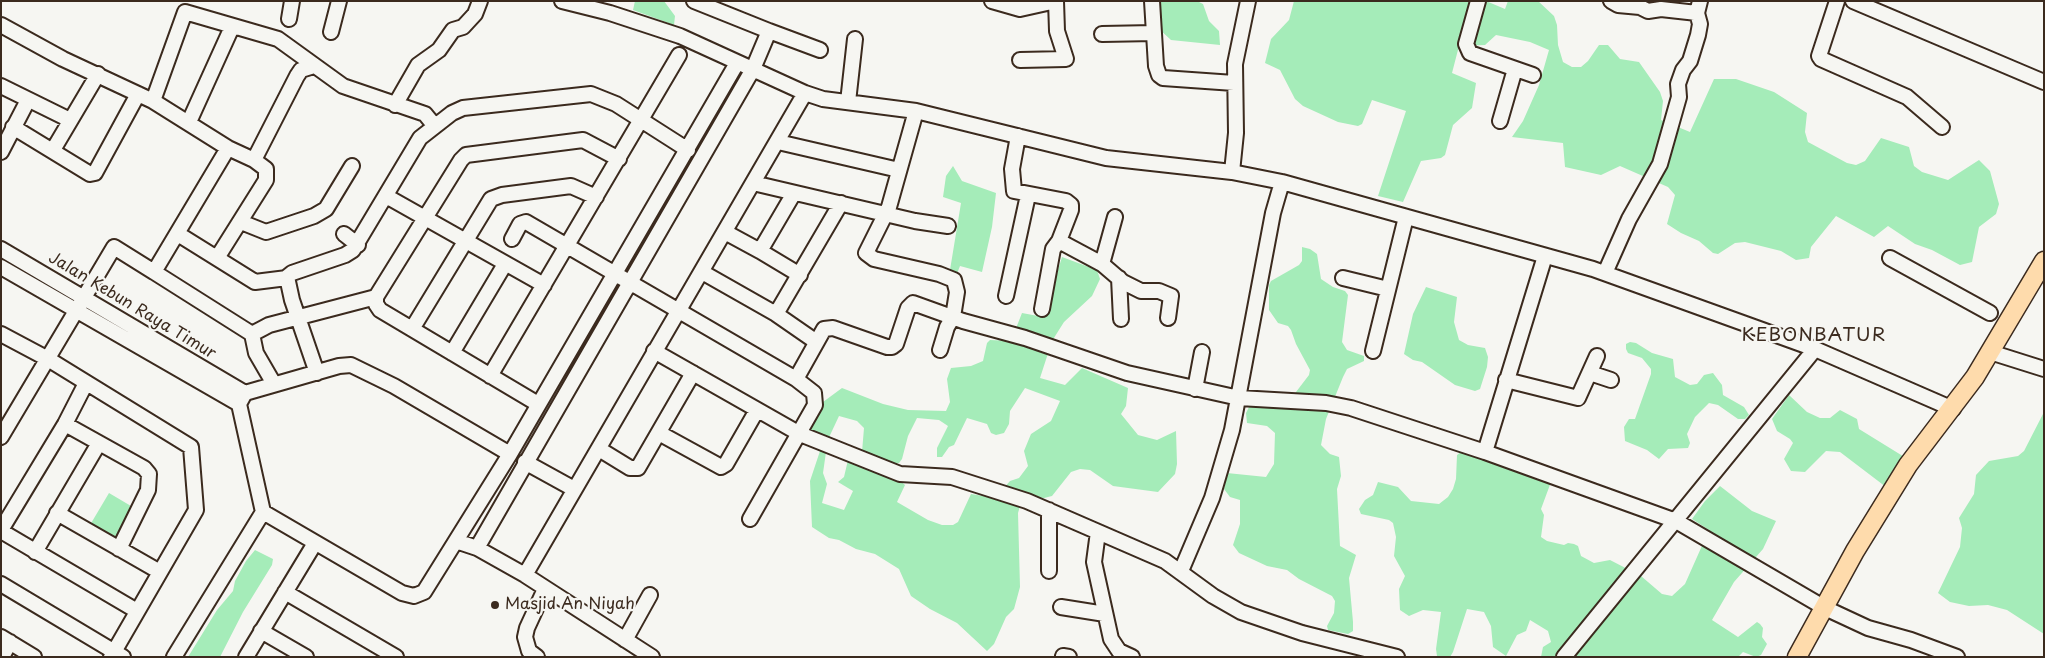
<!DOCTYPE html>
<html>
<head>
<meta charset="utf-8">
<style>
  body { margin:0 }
  #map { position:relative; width:2045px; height:658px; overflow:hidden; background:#f6f6f2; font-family:"Playpen Sans",sans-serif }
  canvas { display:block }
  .frame { position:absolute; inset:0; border:2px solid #3b2a1e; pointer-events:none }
</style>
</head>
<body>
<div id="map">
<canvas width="2045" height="658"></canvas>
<div class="frame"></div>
</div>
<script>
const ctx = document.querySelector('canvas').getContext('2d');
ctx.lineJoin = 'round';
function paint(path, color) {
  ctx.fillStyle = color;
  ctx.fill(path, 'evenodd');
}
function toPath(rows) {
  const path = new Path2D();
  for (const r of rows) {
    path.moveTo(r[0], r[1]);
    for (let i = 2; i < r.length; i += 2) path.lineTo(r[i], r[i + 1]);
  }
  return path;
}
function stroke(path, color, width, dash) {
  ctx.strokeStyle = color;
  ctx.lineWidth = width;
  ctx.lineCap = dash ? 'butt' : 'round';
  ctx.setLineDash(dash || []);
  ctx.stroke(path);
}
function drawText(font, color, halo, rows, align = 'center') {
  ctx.font = font + ' "Playpen Sans",sans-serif';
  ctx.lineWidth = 4.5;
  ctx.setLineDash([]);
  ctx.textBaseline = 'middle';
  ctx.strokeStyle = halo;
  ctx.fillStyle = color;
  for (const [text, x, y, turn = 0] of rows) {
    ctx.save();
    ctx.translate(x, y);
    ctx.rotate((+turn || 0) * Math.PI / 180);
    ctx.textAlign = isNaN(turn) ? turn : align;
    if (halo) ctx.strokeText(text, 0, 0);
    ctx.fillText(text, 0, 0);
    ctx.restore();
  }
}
const green = toPath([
  [635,1,664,1,675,16,674,25,633,10],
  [1156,1,1197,1,1203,4,1209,21,1219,31,1220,45,1171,40,1158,28],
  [1294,1,1486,1,1505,9,1508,1,1538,1,1554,16,1557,25,1558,45,1563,62,1572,67,1581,67,1588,61,1599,45,1608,45,1620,59,1639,62,1660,92,1663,101,1661,120,1690,132,1714,79,1736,79,1774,92,1807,113,1805,132,1808,142,1847,163,1856,165,1865,161,1881,138,1909,147,1914,166,1922,172,1948,180,1979,160,1990,171,1999,204,1996,214,1979,227,1972,262,1960,265,1932,250,1915,244,1888,226,1874,237,1836,216,1811,247,1809,258,1796,260,1781,251,1745,242,1735,243,1718,254,1713,253,1699,241,1681,233,1667,224,1675,195,1668,187,1620,166,1601,175,1565,167,1563,143,1512,137,1523,121,1539,85,1549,50,1530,42,1496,35,1485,45,1459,46,1452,73,1476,83,1472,108,1453,125,1445,155,1441,158,1421,161,1403,202,1378,196,1406,111,1372,100,1362,124,1358,126,1338,122,1303,106,1295,99,1280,70,1265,63,1271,39,1289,20],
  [953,166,962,181,996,193,992,227,982,272,960,266,956,276,950,270,961,203,943,197,946,176],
  [1302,247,1310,249,1317,254,1321,279,1333,287,1345,291,1348,295,1342,342,1347,350,1364,356,1364,361,1347,369,1343,377,1326,419,1321,445,1330,454,1339,457,1341,476,1337,489,1340,546,1356,555,1349,578,1353,622,1353,631,1348,634,1328,630,1327,626,1334,613,1335,601,1332,596,1299,579,1287,570,1267,566,1239,553,1233,545,1240,524,1240,500,1230,497,1224,489,1227,473,1266,477,1274,464,1275,433,1267,426,1247,423,1246,413,1251,403,1283,409,1309,375,1310,370,1296,344,1291,330,1288,326,1278,323,1269,310,1269,285,1271,281,1299,265,1302,261],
  [1062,257,1097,270,1100,279,1092,296,1064,322,1052,341,1040,378,1065,385,1082,368,1128,388,1126,406,1121,414,1138,435,1157,440,1176,431,1177,464,1175,474,1158,492,1113,486,1090,470,1080,469,1071,472,1052,496,1044,498,1023,496,1018,513,1020,587,1014,609,1006,617,994,644,987,651,957,623,930,609,911,596,899,569,875,554,856,549,839,540,829,538,812,527,810,481,820,451,810,441,811,428,823,402,842,388,883,404,908,410,946,411,950,402,947,379,951,368,971,366,983,361,987,343,990,340,1011,341,1022,313,1038,316,1050,309,1058,270],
  [1025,388,1060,401,1051,421,1031,434,1024,451,1028,466,1019,478,1010,481,995,498,971,494,958,522,953,525,942,525,928,520,897,502,905,485,898,479,848,460,844,477,838,482,853,491,844,510,822,503,827,484,823,473,826,452,824,448,839,416,857,421,864,428,862,452,895,464,899,463,902,459,908,436,917,418,939,420,948,426,937,448,937,457,942,457,949,447,954,445,967,418,987,424,991,433,996,435,1004,433,1009,424,1010,411],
  [1426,287,1457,297,1454,322,1459,340,1468,345,1485,348,1488,357,1487,367,1480,389,1475,391,1455,385,1422,362,1413,360,1404,354,1413,314],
  [1630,342,1636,343,1652,353,1673,359,1675,377,1690,385,1697,384,1704,375,1713,373,1722,385,1723,395,1744,407,1749,415,1745,419,1738,419,1718,405,1709,403,1695,417,1687,434,1690,443,1688,448,1668,449,1659,459,1647,450,1625,441,1624,427,1629,419,1635,419,1651,374,1651,369,1642,358,1628,353,1626,349,1626,344],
  [1789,395,1807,412,1820,418,1830,418,1840,410,1857,419,1859,429,1906,458,1894,470,1886,487,1840,452,1826,451,1805,472,1791,471,1784,459,1793,443,1790,439,1777,431,1772,419],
  [2044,412,2044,634,2007,610,1988,605,1969,606,1950,602,1938,593,1960,547,1962,528,1959,518,1974,494,1976,475,1989,461,2018,456,2024,451],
  [1461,452,1551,482,1541,509,1544,515,1541,537,1547,541,1564,545,1568,543,1574,544,1578,546,1581,556,1594,563,1610,560,1641,576,1662,594,1672,596,1685,584,1709,530,1692,519,1705,501,1720,486,1752,511,1776,521,1763,549,1734,582,1712,620,1738,637,1757,622,1760,624,1763,628,1762,637,1767,644,1761,655,1756,657,1743,652,1738,657,1541,657,1543,647,1551,642,1548,631,1530,620,1526,631,1517,635,1506,656,1493,647,1491,626,1484,612,1467,609,1453,652,1450,657,1437,656,1436,649,1441,612,1423,610,1409,616,1400,610,1399,589,1405,576,1394,556,1396,537,1393,523,1389,520,1361,514,1359,509,1365,500,1373,495,1378,482,1398,487,1411,501,1439,504,1448,497,1453,489,1456,479,1457,455],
  [109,493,131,506,116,537,90,525],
  [255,550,273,559,272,565,243,612,220,657,188,657,217,610,233,591,235,581,246,561]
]);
const minor = toPath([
  [562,1,610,13,680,36,805,93,823,99,916,111,1106,158,1232,172,1282,182,1593,269,1815,349,1953,409],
  [694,1,769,31],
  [992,1,1020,9,1056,1],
  [1152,1,1156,66,1159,75,1163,78,1234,83],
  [1478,1,1466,44,1470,53,1533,75],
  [1611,1,1618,5,1640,7,1648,11,1661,9,1697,13],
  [1837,1,1819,56,1821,59,1907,97,1942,127],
  [1853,1,2044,82],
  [289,19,292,1],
  [1,25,63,59,153,101,228,148,254,160,266,169,266,180,217,258],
  [331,32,339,1],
  [1102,34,1154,33],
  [1020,60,1066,59,1057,31,1056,1],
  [1,86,70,120],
  [153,101,185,12,278,39,343,86,425,114,434,125],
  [848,102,855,39],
  [395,105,418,65,439,50,453,30,463,27,475,14,480,1],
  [916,111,889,207,866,253,874,259,939,274,954,280,957,292,953,317,947,327,940,350],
  [1500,121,1515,69],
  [189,122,232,27],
  [13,127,90,174,95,173,138,94],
  [1018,136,1012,169,1014,191,1066,201,1071,205,1071,210,1059,241,1102,264,1123,282,1141,291,1159,291,1171,296,1168,318],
  [778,142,899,170],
  [228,148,154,272,252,334,256,353,274,384],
  [53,150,98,74],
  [1,152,28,100],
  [254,160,297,76,301,70,314,66],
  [1232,172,1236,133,1235,64,1248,1],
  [753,183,915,221,948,226],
  [794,193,760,251,800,275],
  [386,196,544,285],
  [241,222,266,232,314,216,326,209,352,166],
  [725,232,760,251],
  [178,234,255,282,287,278],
  [344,234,358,245],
  [512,239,520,224,526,222,796,379,814,393,815,405,750,519],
  [1,249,245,393],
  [1890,258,1990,313],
  [1102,264,1115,217],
  [1,267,239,404],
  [702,272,776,314,815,341],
  [1605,273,1629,219,1660,164,1679,97,1678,84,1683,70,1690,61,1698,35,1700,24,1697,13,1700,1],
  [1119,278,1121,319],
  [1343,278,1388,289],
  [1006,296,1028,195],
  [1042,309,1053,249,1059,241],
  [776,314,841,203],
  [412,329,491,199,502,195,571,186,596,197],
  [1,334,48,359,191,447,196,510,111,657],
  [252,334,269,325,376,297],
  [654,351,800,434,900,474,952,477,1027,501,1165,561,1213,596,1241,612,1302,633,1397,657],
  [1373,351,1406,217],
  [1990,352,2044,369],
  [452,353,505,264],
  [317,373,292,300,287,277,292,273,345,255,353,250,420,138,452,113,463,108,591,94,616,104,688,150],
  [1590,373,1611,380],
  [490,376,679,55],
  [796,379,824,329,833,328,887,347,892,347,896,344,908,308,913,303,963,321,1025,338,1127,373,1239,398,1326,403,1351,408,1485,452,1676,521,1825,608,1868,628,1911,640,1957,657],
  [1506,380,1578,398,1597,356],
  [1195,389,1202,352],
  [538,404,380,310,376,304,376,297,461,160,466,155,583,140,619,159],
  [65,424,144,468,149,474,148,490,119,549],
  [659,433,721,467,726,464,757,410],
  [1,437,114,247,154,272],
  [599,449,630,468,638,468,693,373],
  [1485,452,1545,256],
  [510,454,394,386,351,365,339,366,245,393,239,404,263,512,402,593,414,596,424,592,510,454,737,63],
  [525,462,574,489],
  [1049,510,1049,571],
  [57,513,160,572],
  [1,530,65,424,86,383],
  [1,531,137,611],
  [1098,532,1094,562,1111,639,1119,651,1132,657],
  [456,541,477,548,525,575,652,657],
  [477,548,753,69,769,31,820,50],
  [35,552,99,443],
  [1181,571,1212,498,1232,430,1273,213,1282,182],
  [525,575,805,93],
  [1,584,123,657],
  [285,592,396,657],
  [1061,607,1105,614],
  [261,631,306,657],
  [1,637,34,657],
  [625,640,650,595],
  [1063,656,1069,657],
  [2,657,10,642],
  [174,657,263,512],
  [246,657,315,543],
  [537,657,529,651,525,637,527,628,545,589],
  [1564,657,1815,349]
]);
const major = toPath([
  [1797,657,1855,551,1908,465,1975,377,2044,261]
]);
const markers = [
  [495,605,5,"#3b2a1e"]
];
const streetNames = [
  ["Jalan Kebun Raya Timur",132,306,31]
];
const poiNames = [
  ["Masjid An Niyah",505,605]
];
const quarterNames = [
  ["KEBONBATUR",1814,336]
];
paint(green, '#a5ecb9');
stroke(minor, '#3b2a1e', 18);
stroke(major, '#3b2a1e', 21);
stroke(minor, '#f6f6f2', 14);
stroke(major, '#fedbac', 18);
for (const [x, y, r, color] of markers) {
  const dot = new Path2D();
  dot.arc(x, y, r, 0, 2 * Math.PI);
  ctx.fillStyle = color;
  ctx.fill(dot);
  stroke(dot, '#f6f6f2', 2);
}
drawText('16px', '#3b2a1e', '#f6f6f2', streetNames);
drawText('16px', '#3b2a1e', '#f6f6f2', poiNames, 'left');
ctx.letterSpacing = '1px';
drawText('19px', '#3b2a1e', '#f6f6f2', quarterNames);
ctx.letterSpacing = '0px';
</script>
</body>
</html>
